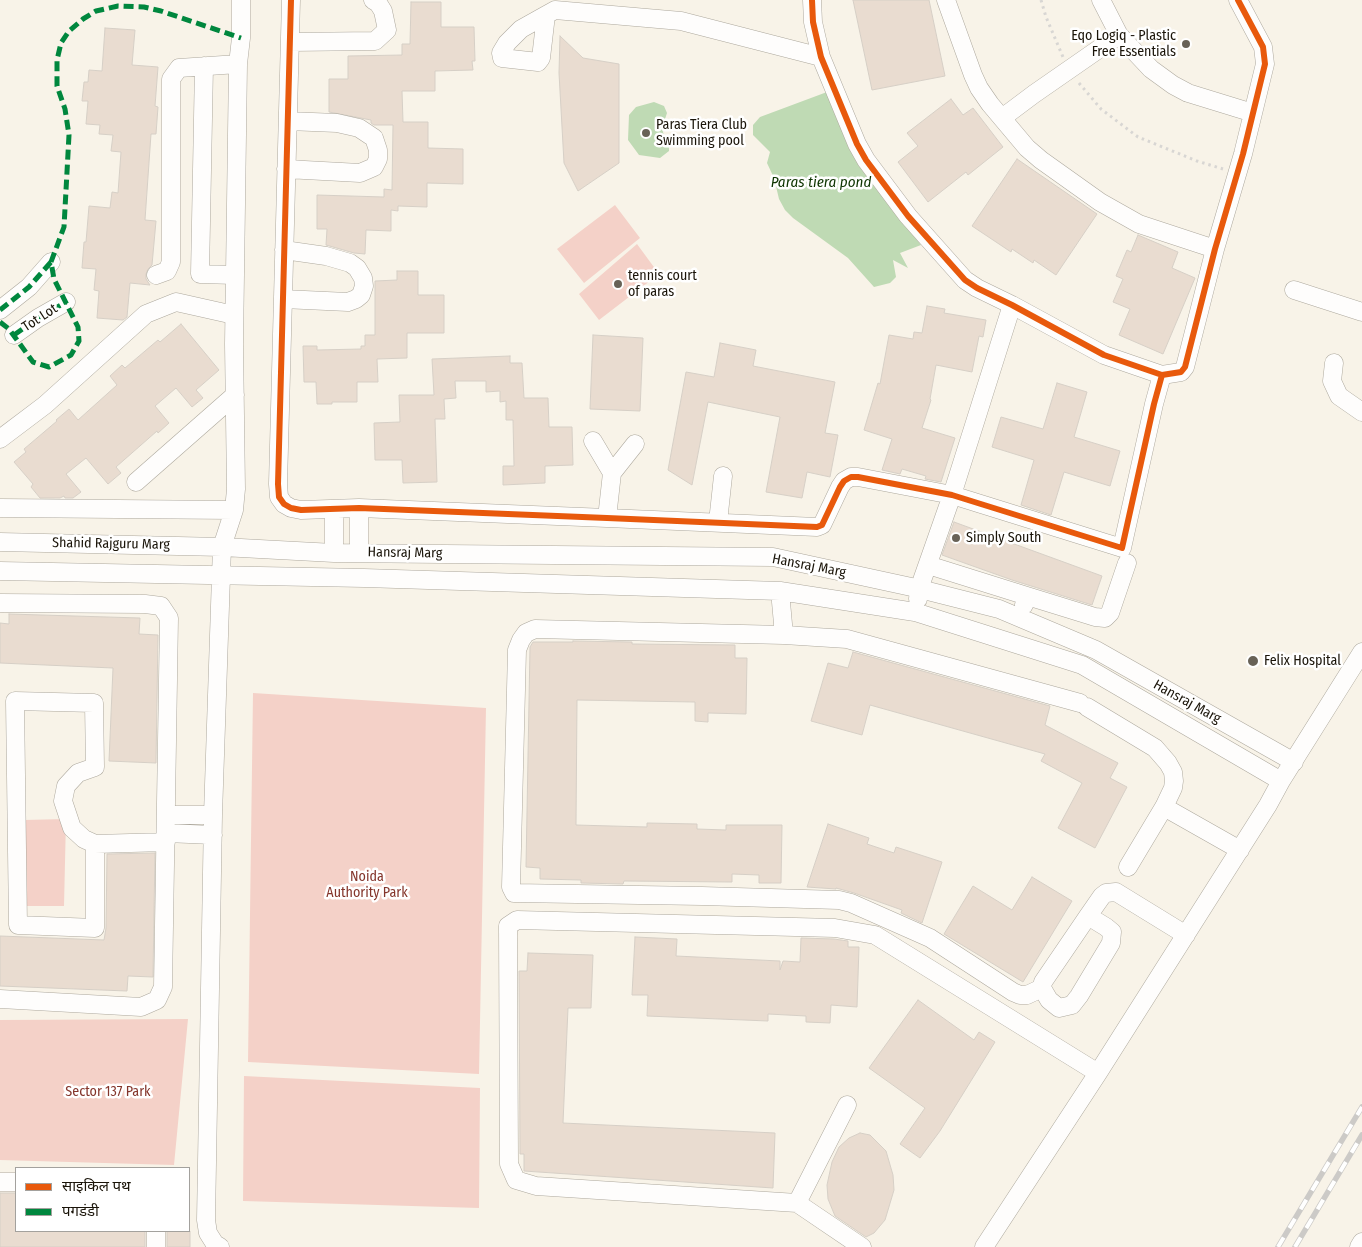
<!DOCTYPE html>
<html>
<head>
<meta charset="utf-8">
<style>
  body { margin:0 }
  #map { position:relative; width:1362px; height:1247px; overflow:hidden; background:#f8f3e8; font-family:"Fira Sans Condensed","Noto Sans Devanagari",sans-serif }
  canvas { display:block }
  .legend { position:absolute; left:15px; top:1167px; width:175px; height:65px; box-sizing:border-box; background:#fff; border:1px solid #a3a19d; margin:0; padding:6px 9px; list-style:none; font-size:15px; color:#1a1409 }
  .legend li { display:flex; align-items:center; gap:10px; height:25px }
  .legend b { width:25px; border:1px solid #a3a19d }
</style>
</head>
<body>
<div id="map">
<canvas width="1362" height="1247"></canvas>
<ul class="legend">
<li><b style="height:6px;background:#e8590c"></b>साइकिल पथ</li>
<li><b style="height:6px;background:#00873e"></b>पगडंडी</li>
</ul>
</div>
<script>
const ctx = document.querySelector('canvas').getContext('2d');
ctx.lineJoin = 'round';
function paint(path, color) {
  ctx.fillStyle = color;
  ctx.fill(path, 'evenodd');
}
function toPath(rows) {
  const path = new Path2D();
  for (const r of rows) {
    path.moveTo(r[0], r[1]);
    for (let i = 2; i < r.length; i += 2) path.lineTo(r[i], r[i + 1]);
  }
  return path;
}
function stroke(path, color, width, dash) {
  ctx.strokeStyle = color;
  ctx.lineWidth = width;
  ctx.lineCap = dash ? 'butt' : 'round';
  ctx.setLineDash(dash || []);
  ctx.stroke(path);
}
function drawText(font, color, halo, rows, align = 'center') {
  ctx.font = font + ' "Fira Sans Condensed",sans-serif';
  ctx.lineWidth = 5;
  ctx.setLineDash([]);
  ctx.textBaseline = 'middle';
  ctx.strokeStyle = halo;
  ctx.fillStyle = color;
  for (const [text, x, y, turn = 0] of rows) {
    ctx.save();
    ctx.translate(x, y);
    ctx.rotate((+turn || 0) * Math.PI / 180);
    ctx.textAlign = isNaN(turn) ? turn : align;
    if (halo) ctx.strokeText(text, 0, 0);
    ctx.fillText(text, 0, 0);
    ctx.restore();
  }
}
const green = toPath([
  [615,205,640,238,584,283,557,249],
  [637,244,659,274,599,320,579,294],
  [253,693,486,708,479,1074,248,1062],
  [66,819,64,906,23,906,24,820],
  [188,1019,174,1165,0,1160,0,1020],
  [244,1076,480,1088,479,1208,243,1201]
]);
const water = toPath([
  [827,92,836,111,844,135,857,157,894,210,921,245,900,253,908,268,893,260,896,277,890,283,874,287,848,258,793,218,785,210,779,199,774,178,767,163,770,152,753,135,753,125,760,117],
  [654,102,664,106,667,113,662,128,664,136,669,144,669,151,660,158,639,155,628,140,629,115,636,107]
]);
const building = toPath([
  [853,0,929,0,945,76,872,90,853,0],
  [411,2,441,2,441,27,474,27,475,61,472,61,473,70,435,71,435,91,402,91,403,122,428,122,428,148,463,149,463,184,427,183,427,207,398,206,398,211,391,210,391,231,366,230,365,254,354,253,326,245,327,229,317,229,317,195,384,197,384,189,392,190,393,125,374,125,371,123,371,120,329,112,329,79,348,79,348,56,402,55,402,44,410,44,411,2],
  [105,28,135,30,132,65,158,67,155,106,158,107,156,134,151,134,145,220,156,221,152,265,148,269,146,274,146,279,150,285,130,283,127,317,123,320,97,318,99,291,94,290,96,269,82,268,84,242,86,242,89,206,110,208,112,192,118,193,121,152,111,151,113,135,99,134,100,125,86,124,88,101,82,101,84,82,88,82,89,70,102,71,105,28],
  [560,36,583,58,619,64,619,163,578,191,564,163,559,73,560,36],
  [951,99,963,115,973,108,1003,147,968,175,966,172,928,202,898,162,918,146,907,133,951,99],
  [1017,159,1097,214,1056,275,1034,260,1033,263,1012,249,1011,252,972,226,1017,159],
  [1138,235,1178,252,1172,268,1195,278,1163,354,1119,335,1130,309,1113,302,1123,279,1116,276,1127,250,1131,252,1138,235],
  [397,271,418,271,418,295,444,295,444,333,407,333,407,358,377,359,378,382,357,382,357,402,332,402,332,404,317,404,316,382,304,382,303,346,317,346,317,350,361,349,361,346,365,346,365,335,375,335,375,281,397,280,397,271],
  [927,306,945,309,944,313,986,320,983,337,979,336,972,372,936,365,930,399,931,400,922,428,955,438,941,482,925,479,926,476,902,469,900,474,882,470,892,439,864,430,878,383,880,384,889,335,913,339,914,332,922,333,927,306],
  [181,324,219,370,196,390,203,398,192,407,176,388,155,406,169,423,158,433,157,431,116,467,121,473,108,484,86,458,66,474,81,492,73,498,65,498,64,496,60,498,40,498,31,487,33,484,14,462,26,452,24,449,57,421,56,420,69,409,78,420,117,385,110,376,122,365,125,368,158,340,160,342,181,324],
  [593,335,643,338,640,411,590,409,593,335],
  [720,343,756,350,753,366,835,382,825,433,838,435,830,477,807,472,802,498,766,492,780,417,708,402,692,485,668,470,686,372,714,377,720,343],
  [510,356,510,363,522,363,524,398,548,398,549,427,572,427,573,465,545,466,545,483,503,485,503,466,514,466,513,420,506,420,506,401,500,402,500,391,486,392,486,381,455,381,456,398,444,399,445,419,435,419,437,482,403,483,402,460,375,460,374,423,400,422,399,395,434,395,432,359,510,356],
  [1057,383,1087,392,1074,437,1120,451,1110,486,1064,472,1051,515,1021,505,1034,460,992,447,1001,417,1043,429,1057,383],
  [954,522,1102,576,1092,605,1012,580,942,555,954,522],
  [9,614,140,618,139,634,158,635,156,763,109,761,113,668,0,663,0,623,9,624,9,614],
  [573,641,632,642,632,644,735,645,735,658,747,658,746,714,708,713,708,722,695,721,695,702,577,700,576,825,647,827,647,823,697,824,697,829,726,830,726,825,782,825,781,883,759,883,759,875,732,874,732,882,624,881,623,884,581,883,581,880,540,879,540,868,526,867,530,647,533,642,573,642,573,641],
  [853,652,1050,706,1045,725,1118,763,1110,778,1127,787,1095,848,1058,828,1082,783,1041,761,1045,754,870,705,862,735,811,721,828,663,848,668,853,652],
  [828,824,869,838,867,844,894,853,896,847,942,862,922,923,901,913,902,910,854,893,836,888,836,889,807,887,828,824],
  [155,853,153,977,128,976,127,991,0,986,0,936,104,940,106,928,107,854,155,853],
  [1032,877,1072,901,1023,982,944,934,973,886,1012,910,1032,877],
  [635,937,677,939,676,956,780,961,780,970,783,961,800,962,801,938,834,939,848,941,848,947,859,947,857,1007,831,1005,830,1023,806,1022,806,1016,768,1014,768,1021,647,1016,648,995,632,995,635,937],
  [528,953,593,955,591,1008,568,1008,563,1123,775,1133,773,1188,524,1171,524,1154,520,1154,519,971,527,971,528,953],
  [918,1000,974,1040,979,1032,995,1042,940,1131,920,1158,900,1144,925,1108,869,1068,918,1000],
  [860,1133,870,1135,886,1151,893,1175,894,1190,885,1220,874,1233,866,1237,835,1216,828,1199,827,1185,832,1162,839,1147,849,1138,860,1133],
  [0,1193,16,1193,16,1231,145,1231,145,1247,0,1247,0,1193],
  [167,1231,190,1231,190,1247,167,1247,167,1231]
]);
const path = toPath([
  [1041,0,1046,17,1063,57],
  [1079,83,1101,109,1138,137,1197,161,1223,169]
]);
const minor = toPath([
  [291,0,278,484,279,497,284,504,291,508,301,510,359,508,607,518,817,527,822,525,840,487,844,481,851,477,858,477,952,495,1122,548,1154,404,1162,375],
  [812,0,813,22,821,57,857,144,866,160,908,216,965,280,977,288,1012,305,1104,355,1162,375,1181,372,1185,367,1215,249,1243,154,1265,64,1263,47,1238,0],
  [946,0,973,75,979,88,990,104,1027,148,1041,160,1100,202,1139,224,1215,249],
  [1101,0,1119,35,1151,69,1173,85,1188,93,1253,113],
  [546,15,541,58,538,62,502,58,501,53,507,43,521,29,546,15,555,10,681,21,821,57],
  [290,42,375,41,387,30,383,11,378,3,373,0],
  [204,66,200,274,235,275],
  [1002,118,1034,94,1119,35],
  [286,169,360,173,374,167,378,159,378,150,374,138,359,128,337,123,288,121],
  [156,275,167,271,171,262,171,79,179,68,238,64],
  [1294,290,1362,312],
  [283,299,348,302,356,299,361,295,364,286,363,278,357,268,350,263,326,256,284,250],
  [0,310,29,287,51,262],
  [14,335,38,318,66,302],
  [1334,363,1332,381,1339,396,1362,412],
  [0,439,45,405,146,314,176,302,234,315],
  [593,441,612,473],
  [136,482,235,395],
  [0,508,234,510],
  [607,518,612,473,635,444],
  [718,522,723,476],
  [0,542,222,547,334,553,773,557,916,588,999,609,1096,650,1294,762],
  [334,553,334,509],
  [359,553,359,508],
  [928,565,1027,596,1024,605],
  [0,571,364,578,780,591,915,612,1082,665,1281,781],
  [780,591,784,635],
  [1027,596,1095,617,1105,618,1110,613,1127,563],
  [918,599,919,589,952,495,1012,305],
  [0,603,145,604,161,606,169,618,163,987,157,1000,141,1007,0,999],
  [15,701,94,703,95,767,78,773,66,786,63,801,72,828,84,839,95,844,95,928,18,925,15,701],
  [1087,707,1155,748,1168,763,1173,772,1174,781,1173,788,1164,807,1128,867],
  [1164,807,1240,850],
  [166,815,213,815],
  [166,833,213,835],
  [95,844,166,842],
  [1088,916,1106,927,1112,932,1111,943,1079,996,1072,1005,1059,1008,1049,1000,1042,988,1043,982,1088,916,1102,896,1106,893,1116,892,1186,935],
  [1042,988,1027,995,1020,995,1013,992,930,938,851,903,839,900,702,896,514,893,511,887,517,650,521,640,526,633,535,629,784,635,847,639,1080,703],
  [0,1182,16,1182],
  [797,1203,847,1105],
  [156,1247,156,1231],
  [220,1247,215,1244,208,1233,206,1220,213,815,221,576,222,547,234,510,236,489,234,344,238,64,241,38,241,0],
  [862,1247,797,1203,536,1186,516,1180,509,1164,508,926,517,920,835,928,875,935,1098,1073],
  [984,1247,1098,1073,1268,805,1281,781,1362,652],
  [1359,1247,1362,1242]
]);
const rail = toPath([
  [1278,1247,1362,1107],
  [1295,1247,1362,1135]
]);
const quiet = toPath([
  [0,310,29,287,51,262],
  [0,322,9,329,33,362,49,367,71,355,79,341,78,327,54,279,51,262,64,227,69,135,65,109,57,86,57,60,61,43,69,31,83,19,96,11,118,6,144,7,161,11,241,38],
  [14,335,38,318,66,302]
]);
const cycleway = toPath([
  [291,0,278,484,279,497,284,504,291,508,301,510,359,508,607,518,817,527,822,525,840,487,844,481,851,477,858,477,952,495,1122,548,1154,404,1162,375],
  [812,0,813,22,821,57,857,144,866,160,908,216,965,280,977,288,1012,305,1104,355,1162,375,1181,372,1185,367,1215,249,1243,154,1265,64,1263,47,1238,0]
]);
const markers = [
  [1186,44,5,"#686257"],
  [646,133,5,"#686257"],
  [618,284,5,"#686257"],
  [956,538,5,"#686257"],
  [1253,661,6,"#686257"]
];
const poiNames = [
  ["Eqo Logiq - Plastic",1176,36,"right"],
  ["Free Essentials",1176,52,"right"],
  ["Paras Tiera Club",656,125],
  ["Swimming pool",656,141],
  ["tennis court",628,276],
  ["of paras",628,292],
  ["Simply South",966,538],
  ["Felix Hospital",1264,661]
];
const streetNames = [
  ["Tot Lot",40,318,-33],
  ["Shahid Rajguru Marg",111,544,1],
  ["Hansraj Marg",405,553,1],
  ["Hansraj Marg",809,566,11],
  ["Hansraj Marg",1187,702,29]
];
const parkNames = [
  ["Noida",367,877],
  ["Authority Park",367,893],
  ["Sector 137 Park",108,1092]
];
const waterNames = [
  ["Paras tiera pond",821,183]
];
paint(green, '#f4d1c8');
paint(water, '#bfdab4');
paint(building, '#e9dcd0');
stroke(building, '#d6cfc6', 1);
stroke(minor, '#ada89d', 19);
stroke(path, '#d8d6d3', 3, [2.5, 4]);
stroke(minor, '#fefdfc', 18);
stroke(rail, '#cccac7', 5.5);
stroke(rail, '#fff', 4, [11]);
stroke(quiet, '#00873e', 5, [10, 5]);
stroke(cycleway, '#e8590c', 6);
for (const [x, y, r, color] of markers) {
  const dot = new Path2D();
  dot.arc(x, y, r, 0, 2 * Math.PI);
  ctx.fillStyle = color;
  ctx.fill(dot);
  stroke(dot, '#fff', 2);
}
drawText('14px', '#1a1409', '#fff', poiNames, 'left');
drawText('14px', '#1a1409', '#fff', streetNames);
drawText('14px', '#84352b', '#fff', parkNames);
drawText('italic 15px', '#0d3401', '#fff', waterNames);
</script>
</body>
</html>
